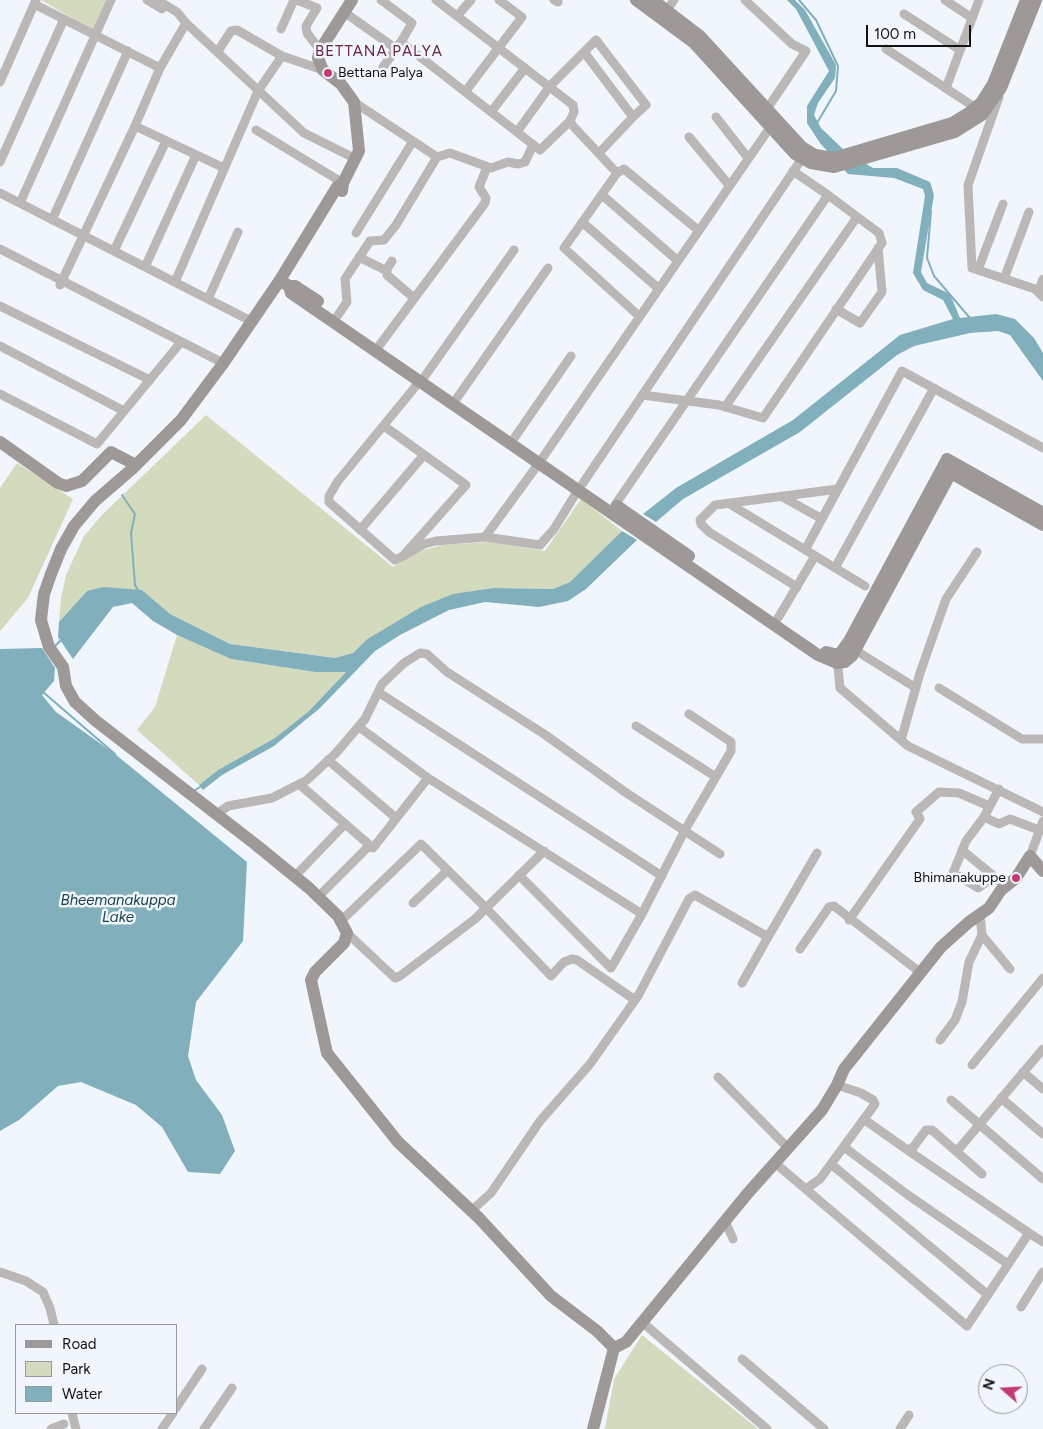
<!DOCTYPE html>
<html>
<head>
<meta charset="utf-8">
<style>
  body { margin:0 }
  #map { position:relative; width:1043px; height:1429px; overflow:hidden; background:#f0f6fc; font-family:Figtree,sans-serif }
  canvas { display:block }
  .legend { position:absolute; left:15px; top:1324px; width:162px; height:90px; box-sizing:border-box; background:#f0f6fc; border:1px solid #979ba0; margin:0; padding:6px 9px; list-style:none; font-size:15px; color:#111315 }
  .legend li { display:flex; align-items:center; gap:10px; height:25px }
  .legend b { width:25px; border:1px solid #979ba0 }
  .north { position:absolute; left:978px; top:1364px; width:50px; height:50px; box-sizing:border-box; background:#f0f6fc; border:1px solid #979ba0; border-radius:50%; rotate:289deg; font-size:14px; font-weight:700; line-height:20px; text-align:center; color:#111315 }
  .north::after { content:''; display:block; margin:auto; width:18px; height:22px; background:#c43b74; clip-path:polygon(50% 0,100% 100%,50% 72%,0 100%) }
  .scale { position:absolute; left:866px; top:25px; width:105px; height:22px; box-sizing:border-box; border:2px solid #111315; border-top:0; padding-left:6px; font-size:15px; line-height:18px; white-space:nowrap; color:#111315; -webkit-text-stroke:4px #f0f6fc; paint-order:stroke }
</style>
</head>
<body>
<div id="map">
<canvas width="1043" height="1429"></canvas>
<ul class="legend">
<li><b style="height:6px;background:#9e9897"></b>Road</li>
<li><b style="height:14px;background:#d3dabd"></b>Park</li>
<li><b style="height:14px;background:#81afbc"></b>Water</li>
</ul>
<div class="north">N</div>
<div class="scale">100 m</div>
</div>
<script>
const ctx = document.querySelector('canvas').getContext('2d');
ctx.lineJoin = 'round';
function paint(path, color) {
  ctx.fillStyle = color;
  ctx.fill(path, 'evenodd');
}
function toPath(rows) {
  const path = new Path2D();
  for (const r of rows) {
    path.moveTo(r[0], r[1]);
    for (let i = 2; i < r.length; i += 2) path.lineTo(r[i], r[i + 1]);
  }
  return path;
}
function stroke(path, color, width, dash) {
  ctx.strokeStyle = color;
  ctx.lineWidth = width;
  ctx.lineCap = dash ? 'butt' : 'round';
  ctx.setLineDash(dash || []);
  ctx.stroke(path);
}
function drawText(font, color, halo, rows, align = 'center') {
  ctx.font = font + ' Figtree,sans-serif';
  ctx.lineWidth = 5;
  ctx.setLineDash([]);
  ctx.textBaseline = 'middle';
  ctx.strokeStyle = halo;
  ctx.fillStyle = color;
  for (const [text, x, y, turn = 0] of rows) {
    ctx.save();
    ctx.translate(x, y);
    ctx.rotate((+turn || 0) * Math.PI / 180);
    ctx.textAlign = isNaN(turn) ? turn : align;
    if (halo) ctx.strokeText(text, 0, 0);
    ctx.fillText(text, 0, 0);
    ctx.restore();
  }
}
const green = toPath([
  [41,0,109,0,94,31],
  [206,415,393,567,416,552,443,545,489,542,545,551,581,499,622,531,570,582,553,589,494,588,366,640,353,653,335,658,230,644,170,614,142,590,87,591,59,622,61,598,66,575,84,536,102,515],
  [17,463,73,499,28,598,0,631,0,488],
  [177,635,231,659,315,672,346,672,309,711,275,738,218,770,199,785,137,730,155,707],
  [642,1335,758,1429,605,1429,614,1379]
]);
const water = toPath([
  [787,0,795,0,805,10,836,65,835,78,818,103,814,115,821,128,845,151,873,168,897,168,930,182,934,195,921,272,927,283,950,294,960,318,996,314,1015,319,1034,338,1043,353,1043,381,1010,335,998,331,970,333,914,346,897,355,800,432,683,499,656,522,643,514,676,488,793,420,900,335,953,319,943,300,923,290,913,273,925,196,923,189,894,178,848,174,820,143,807,123,807,106,829,71,796,9],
  [622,531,637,540,586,589,568,601,539,607,485,602,449,610,400,635,375,651,320,708,274,746,222,775,203,790,199,785,218,770,275,738,309,711,346,672,315,672,231,659,177,635,153,621,132,603,113,607,73,659,58,637,59,622,87,591,103,587,142,590,170,614,230,644,335,658,353,653,366,640,421,607,453,594,494,588,553,589,570,582],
  [42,648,55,668,54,681,42,695,56,712,115,754,247,862,243,941,196,1002,188,1056,196,1080,222,1115,235,1151,220,1174,188,1172,162,1127,136,1105,81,1082,58,1086,19,1120,0,1131,0,649]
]);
const stream = toPath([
  [799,0,816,20,838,66,836,91,817,123],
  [931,211,927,258,934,276,970,318],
  [122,495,135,514,131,533,135,585,138,590],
  [55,646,62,639],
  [43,692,115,754],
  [194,791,203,785]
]);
const street = toPath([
  [147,0,162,9],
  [157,0,177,12,186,23,304,133,356,159],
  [297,0,317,8,306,26,307,33,320,50],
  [381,0,412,23,401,42],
  [436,0,573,105,574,112,570,121,573,126,617,173,624,169,698,230],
  [554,0,558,2],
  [745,0,792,44,806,51,767,109],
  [945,0,972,18],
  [34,4,160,68],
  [667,10,674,0],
  [344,12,395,48,401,42,540,150,570,121],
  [904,14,960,50],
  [457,16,471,0],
  [281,29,294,0],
  [886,49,979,110],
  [218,51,231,31,237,30,282,56,323,70],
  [584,52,633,117,600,152],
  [383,67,397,48],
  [0,82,36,0],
  [946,88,979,0],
  [465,92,522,17,499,0],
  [999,97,968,185,972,268,1035,289,1043,297],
  [354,102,437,157,450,153,491,168,508,162,518,164,525,162,533,145],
  [491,112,525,68],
  [716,117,748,158],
  [135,126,224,168],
  [256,130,343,183],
  [517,132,550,86,596,40,646,105,633,117],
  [689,137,729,185],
  [0,162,64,19],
  [617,173,564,248,639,316],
  [0,193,251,321],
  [602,195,677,260],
  [20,203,111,0],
  [52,220,128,51],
  [582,222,658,288],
  [356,233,413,141],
  [0,249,223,363],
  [114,251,166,141],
  [359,257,387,271],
  [392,261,387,269,387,275,414,298],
  [145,267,196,155],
  [978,270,1003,204],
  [1004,279,1029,212],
  [175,282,258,91,282,56],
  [60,285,135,126,160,68,186,23],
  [1038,292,1043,279],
  [208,299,238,232],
  [0,306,150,380],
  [836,309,860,323,882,292,878,248],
  [338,315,347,302,345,279,370,241,384,240,396,225,437,157],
  [0,346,124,411],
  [376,350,485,203,486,198,479,187,487,167],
  [425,376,514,250],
  [0,394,97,444,181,342],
  [642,395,719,405,763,418,882,243,879,233,828,195],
  [457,398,548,268],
  [725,407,857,217],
  [384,426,466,485,403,556,395,560,329,502,329,496,338,481,420,381],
  [515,437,571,356],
  [583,483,805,154],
  [781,496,822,519],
  [728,503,865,586],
  [615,505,828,195,793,171],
  [360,530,423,456],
  [485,537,540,545,554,529,578,490],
  [805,550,902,371,1043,448],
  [403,556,424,544,436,541,485,537,539,463,773,123],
  [835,568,934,388],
  [797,587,709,532,701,524,700,520,715,505,838,489],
  [778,618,815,556],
  [855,650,916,688],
  [837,658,840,688,908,746,1043,812],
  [939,688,1022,739,1043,739],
  [378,692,662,876],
  [636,726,716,777],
  [359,727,428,778,642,914],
  [901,740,920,673,946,599,977,552],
  [328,760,396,818],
  [299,784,373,848,428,778],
  [999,789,984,817,966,841,953,873,978,888,992,878,1007,885],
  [217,814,228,806,272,798,307,780,336,753,365,719,382,684,404,663,420,653,427,654,447,672,544,734,625,792,720,854],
  [984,817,999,824,1010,819,1039,830],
  [962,850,996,878],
  [1030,856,1043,821],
  [299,872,345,824],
  [519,875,611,968,642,914,685,830,731,751,731,742,689,714],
  [323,892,370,845],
  [413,903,448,870],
  [849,920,920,819,916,812,939,792,959,793,989,806],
  [341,921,421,844,486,908,551,976,564,962,572,959,577,960,632,998,638,996,689,899,695,895,768,937,742,983],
  [347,933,395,978,400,976,475,919,544,851],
  [982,935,1010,969],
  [768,937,817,853],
  [800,949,829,907,834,906,921,973],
  [940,1040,955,1020,962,1002,969,962,982,935,980,914],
  [972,1065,1043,978],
  [1023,1072,1043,1089],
  [718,1077,788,1148],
  [1001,1098,1043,1134],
  [951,1100,1043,1179],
  [865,1120,906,1149,912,1149,926,1130,932,1130,982,1174],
  [844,1147,908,1195,1008,1264],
  [957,1151,1043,1049],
  [775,1163,967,1326,1029,1233,906,1149],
  [831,1164,988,1295],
  [806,1189,820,1179,875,1104,873,1100,861,1093,837,1085],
  [471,1211,491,1193,540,1121,590,1064,638,996],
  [725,1221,733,1239],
  [1029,1233,1043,1242],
  [0,1272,26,1281,43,1292,50,1308,54,1325],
  [1021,1307,1043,1272],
  [642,1322,767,1429],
  [742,1359,824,1429],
  [176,1408,202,1369],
  [72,1413,76,1429],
  [51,1429,64,1424],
  [162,1429,173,1413],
  [204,1429,232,1388],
  [900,1429,909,1415]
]);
const secondary = toPath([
  [636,0,694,43,795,154,811,163,834,167,955,132,982,115,1001,88,1036,0],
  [653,0,700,36,802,147,815,155,834,158,952,123,970,112,981,103,993,84,1026,0],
  [343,183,337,187,280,280,222,365,181,420,132,469,95,501,74,526,61,549,51,574,44,594,41,620,49,647,63,667,66,686,75,702,96,721,255,844,309,888,338,916,347,933,344,943,315,972,311,980,327,1053,398,1142,479,1218,551,1296,597,1331,614,1348,593,1429],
  [342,191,343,183,359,151,354,102,341,84,323,70,318,58,320,50,352,0],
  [284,283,289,286,295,286,318,301],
  [289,286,291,293,818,655,837,663,845,662,852,656,951,473,947,459],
  [0,442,58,483,66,486,82,481,111,452,136,465],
  [947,459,1043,513],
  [951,473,1043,525],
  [617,506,689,556],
  [826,652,839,655,849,641,947,459],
  [614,1348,626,1342,748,1193,822,1110,837,1085,844,1069,941,947,969,922,989,908,1001,890,1016,878,1030,856,1043,871]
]);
const markers = [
  [328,73,5,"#c43b74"],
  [1016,878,5,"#c43b74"]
];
const poiNames = [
  ["Bettana Palya",338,73],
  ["Bhimanakuppe",1006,878,"right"]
];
const neighbourhoodNames = [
  ["BETTANA PALYA",379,52]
];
const waterNames = [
  ["Bheemanakuppa",118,901],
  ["Lake",118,918]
];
paint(green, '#d3dabd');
paint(water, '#81afbc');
stroke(stream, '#81afbc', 2);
stroke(street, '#bab7b6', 9);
stroke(secondary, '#9e9897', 12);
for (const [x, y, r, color] of markers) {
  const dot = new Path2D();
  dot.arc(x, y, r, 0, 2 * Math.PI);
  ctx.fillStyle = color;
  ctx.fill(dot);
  stroke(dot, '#f0f6fc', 2);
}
drawText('14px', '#111315', '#f0f6fc', poiNames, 'left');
ctx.letterSpacing = '1px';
drawText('15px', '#68253e', '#f0f6fc', neighbourhoodNames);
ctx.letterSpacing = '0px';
drawText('italic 15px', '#18424d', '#f0f6fc', waterNames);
</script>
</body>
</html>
